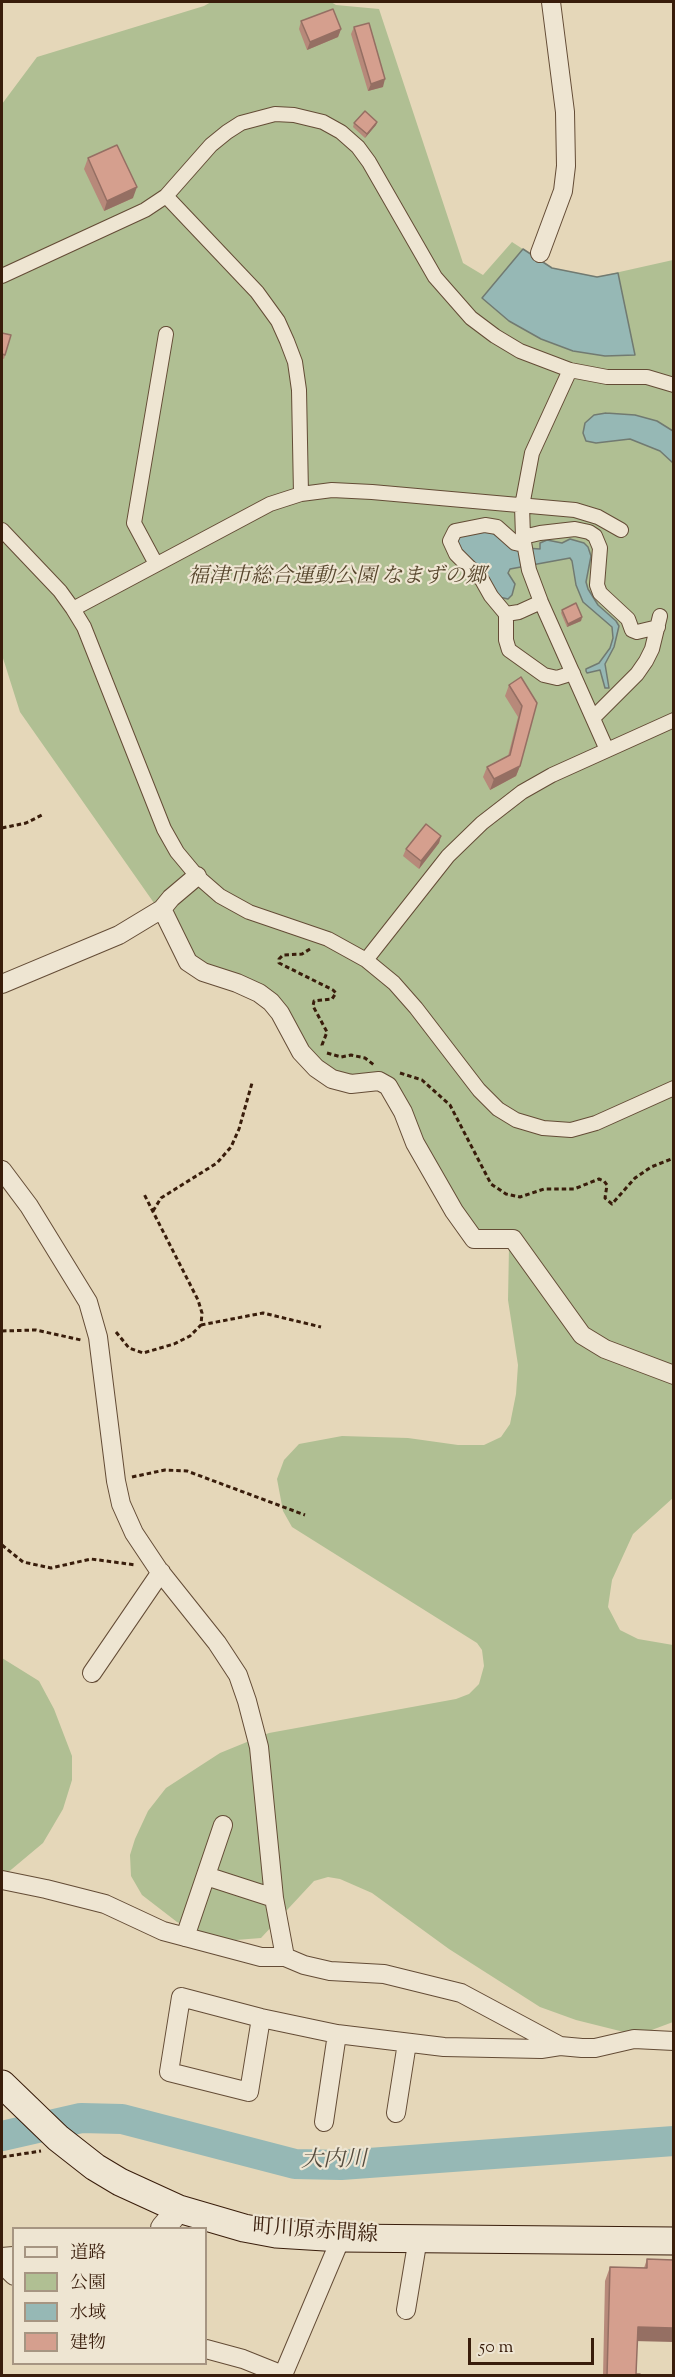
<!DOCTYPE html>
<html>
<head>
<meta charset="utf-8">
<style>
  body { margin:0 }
  #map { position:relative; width:675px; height:2377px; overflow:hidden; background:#e5d7b9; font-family:"Sorts Mill Goudy","Noto Serif JP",serif }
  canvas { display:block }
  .frame { position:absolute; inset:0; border:3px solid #391d0b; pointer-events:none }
  .legend { position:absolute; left:12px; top:2227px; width:195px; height:138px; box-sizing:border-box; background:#eee5d2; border:2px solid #a69582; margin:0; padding:8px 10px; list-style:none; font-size:18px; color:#391d0b }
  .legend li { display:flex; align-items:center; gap:12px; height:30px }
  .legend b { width:30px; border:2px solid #a69582 }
  .scale { position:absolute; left:468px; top:2338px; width:126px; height:27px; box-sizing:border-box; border:3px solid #391d0b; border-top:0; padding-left:8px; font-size:18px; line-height:21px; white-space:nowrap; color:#391d0b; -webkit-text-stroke:4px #eee5d2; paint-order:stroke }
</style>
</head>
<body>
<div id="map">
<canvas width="675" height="2377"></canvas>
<div class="frame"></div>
<ul class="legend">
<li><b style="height:8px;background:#eee5d2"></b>道路</li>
<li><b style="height:16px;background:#b0bf93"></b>公園</li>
<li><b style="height:16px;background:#96b8b5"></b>水域</li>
<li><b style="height:16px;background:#d59f8e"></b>建物</li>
</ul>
<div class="scale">50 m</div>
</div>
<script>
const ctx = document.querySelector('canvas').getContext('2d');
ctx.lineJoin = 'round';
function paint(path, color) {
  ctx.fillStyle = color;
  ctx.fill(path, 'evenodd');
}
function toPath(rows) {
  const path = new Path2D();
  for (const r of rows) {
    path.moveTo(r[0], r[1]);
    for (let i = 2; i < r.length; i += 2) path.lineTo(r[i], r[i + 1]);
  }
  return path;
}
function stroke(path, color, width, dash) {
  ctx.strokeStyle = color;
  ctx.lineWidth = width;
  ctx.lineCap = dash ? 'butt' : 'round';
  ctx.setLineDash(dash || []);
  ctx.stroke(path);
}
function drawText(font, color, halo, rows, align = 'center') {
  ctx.font = font + ' "Sorts Mill Goudy","Noto Serif JP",serif';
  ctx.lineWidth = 4.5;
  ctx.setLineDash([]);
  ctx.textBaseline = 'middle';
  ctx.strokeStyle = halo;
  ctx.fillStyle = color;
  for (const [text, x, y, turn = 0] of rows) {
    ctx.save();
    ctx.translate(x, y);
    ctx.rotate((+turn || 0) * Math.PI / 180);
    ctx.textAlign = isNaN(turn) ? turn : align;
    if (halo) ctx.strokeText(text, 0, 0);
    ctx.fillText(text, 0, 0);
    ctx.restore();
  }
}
const green = toPath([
  [211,2,331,2,336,5,379,9,463,263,483,275,512,242,552,268,597,277,673,260,674,1497,633,1534,612,1580,608,1607,620,1630,638,1639,673,1645,673,2022,649,2031,624,2032,576,2020,540,2007,449,1949,372,1893,340,1879,328,1877,314,1881,261,1938,236,1940,211,1937,177,1922,142,1895,131,1876,130,1855,135,1839,148,1811,166,1788,220,1753,269,1733,456,1699,469,1694,479,1684,484,1666,482,1650,477,1643,292,1527,283,1511,277,1479,284,1460,299,1444,342,1436,408,1438,458,1445,484,1445,501,1437,510,1424,516,1394,518,1365,508,1300,509,1247,473,1248,451,1219,385,1090,347,1090,264,1003,208,980,20,712,2,655,2,104,37,57,204,6],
  [2,1658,39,1681,54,1709,72,1756,72,1780,63,1809,43,1843,6,1874,2,1874]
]);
const water = toPath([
  [523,249,552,268,597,277,618,273,635,355,605,356,573,351,541,339,509,321,482,298,523,249],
  [606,413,635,415,657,421,673,431,673,463,660,451,630,439,596,443,586,441,583,433,585,423,594,415,606,413],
  [481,532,491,532,511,547,540,549,540,543,547,540,562,543,570,539,584,543,588,547,591,556,586,582,588,589,598,605,616,621,619,626,614,647,605,664,609,688,605,688,600,670,587,673,586,671,586,669,599,663,610,648,613,638,612,627,583,602,576,585,572,561,570,558,510,569,508,573,515,584,512,595,508,599,499,597,485,571,464,553,457,543,460,536,481,532]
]);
const river = toPath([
  [2,2136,81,2118,122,2119,295,2164,341,2165,674,2141]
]);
const path = toPath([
  [2,828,26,823,42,815],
  [310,949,302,954,283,955,279,959,279,963,333,990,336,993,332,999,314,1001,313,1006,327,1032,322,1045,323,1048],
  [327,1053,341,1057,351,1055,365,1058,374,1065],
  [400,1073,422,1080,450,1105,491,1184,506,1194,520,1197,544,1189,574,1189,599,1179,604,1181,607,1185,605,1198,612,1204,635,1178,651,1167,674,1158],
  [153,1211,161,1198,217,1163,231,1147,239,1129,252,1083],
  [201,1325,263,1313,321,1327],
  [2,1331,36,1330,81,1340],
  [116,1332,129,1348,143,1353,174,1344,190,1336,201,1325,202,1313,198,1300,144,1194],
  [132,1477,165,1470,187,1471,305,1515],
  [2,1545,23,1562,51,1568,91,1559,136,1565],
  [2,2157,41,2151]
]);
const pedestrian = toPath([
  [166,196,257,292,278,321,287,341,295,362,299,390,301,494],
  [2,276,145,210,166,196,211,145,227,132,241,123,275,114,294,115,323,122,341,132,358,147,369,162,435,277,471,318,495,336,520,351,570,370,607,377,647,377,674,385],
  [570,370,532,453,522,506,523,537,529,570,541,602,607,750],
  [2,530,60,591,73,609,84,627,164,829,177,852,197,876,220,896,249,912,328,939,366,960,394,983,416,1008,479,1090,498,1109,516,1120,543,1128,571,1130,596,1123,674,1088],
  [523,537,540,533,575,529,589,532,595,536,600,548,597,585,600,593,628,619,632,630,637,632,658,627],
  [524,545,515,543,497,527,485,525,455,531,450,541,456,554,482,580,491,596,506,614,506,640,509,650,544,675,557,678,573,673],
  [156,564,134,523,166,334],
  [73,609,270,504,301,494,332,490,372,492,575,510,598,517,621,530],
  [506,614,519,612,541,602],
  [593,718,637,674,646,661,652,649,660,616],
  [366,960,448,856,482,823,522,792,552,775,674,720]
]);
const minor = toPath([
  [540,253,563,191,566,166,565,112,551,2],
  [162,909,188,962,203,972,237,983,259,993,271,1002,280,1013,301,1052,316,1068,332,1079,351,1084,379,1081,388,1086,403,1112,415,1143,454,1211,474,1239,513,1239,582,1335,605,1349,674,1375],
  [2,984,119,935,162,909,171,898,197,876],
  [2,1170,29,1206,88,1302,98,1337,116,1481,121,1504,134,1533,158,1569,217,1643,238,1675,247,1701,259,1747,274,1898,285,1957],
  [92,1673,161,1572],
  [206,1876,274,1898],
  [2,1880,46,1889,105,1904,163,1931,261,1957,285,1957,304,1965,330,1971,384,1974,461,1993,560,2046],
  [185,1937,223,1825],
  [261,2018,249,2092,169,2072,181,1997,261,2018,337,2034,444,2047,541,2049,560,2046,582,2048,595,2048,634,2039,674,2041],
  [396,2113,407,2043],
  [324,2122,337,2034],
  [2,2264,14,2276],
  [406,2310,418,2238],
  [206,2349,243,2359,283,2375,341,2238]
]);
const tertiary = toPath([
  [163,2228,179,2209],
  [2,2260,14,2259]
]);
const secondary = toPath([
  [2,2084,58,2138,95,2167,120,2182,179,2209,244,2228,276,2234,341,2238,674,2241]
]);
const wall = toPath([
  [301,21,341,29,338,37,307,50,299,29],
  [354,27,383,87,368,91,351,34],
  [377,122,376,125,365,138,353,127,354,123],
  [88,158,133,198,104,211,84,169],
  [2,333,11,335,4,359,2,358],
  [562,610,582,617,581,621,567,627,561,613],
  [509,685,537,703,520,766,516,776,490,790,483,777,487,767,508,756,518,717,505,696],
  [441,836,439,843,419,869,403,856,406,849],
  [647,2259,674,2260,637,2341,636,2374,640,2376,603,2376,605,2281,610,2267,644,2268]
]);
const shadedWall = toPath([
  [341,29,338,37,307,50,310,42],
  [385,79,383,87,368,91,371,84],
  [377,122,376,125,365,138,367,134],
  [137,187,133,198,104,211,107,201],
  [582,617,581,621,567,627,568,624],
  [520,766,516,776,490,790,494,779],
  [441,836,439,843,419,869,421,861],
  [638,2327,674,2328,674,2342,633,2341]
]);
const building = toPath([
  [333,9,341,29,310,42,301,21,333,9],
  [369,23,385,79,371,84,354,27,369,23],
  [365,111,377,122,367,134,354,123,365,111],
  [117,145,137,187,107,201,88,158,117,145],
  [2,333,11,335,5,355,2,354,2,333],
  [576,603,582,617,568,624,562,610,576,603],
  [521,677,537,703,520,766,494,779,487,767,510,755,522,706,509,685,521,677],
  [426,824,441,836,421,861,406,849,426,824],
  [647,2259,674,2260,674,2328,638,2327,636,2374,640,2374,640,2376,607,2376,610,2267,647,2268,647,2259]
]);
const parkNames = [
  ["福津市総合運動公園 なまずの郷",337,578]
];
const streetNames = [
  ["町川原赤間線",315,2233,4]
];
const waterNames = [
  ["大内川",334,2162,-1]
];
paint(green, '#b0bf93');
paint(water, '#96b8b5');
stroke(water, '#717a71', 1.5);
stroke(river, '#96b8b5', 30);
stroke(pedestrian, '#644c36', 16);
stroke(minor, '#644c36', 20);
stroke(tertiary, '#644c36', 26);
stroke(secondary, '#391d0b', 29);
stroke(path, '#391d0b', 3, [4.5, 3]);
stroke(pedestrian, '#eee5d2', 14);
stroke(minor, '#eee5d2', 18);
stroke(tertiary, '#eee5d2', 24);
stroke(secondary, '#eee5d2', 27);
paint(wall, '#b7897a');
paint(shadedWall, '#956f63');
paint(building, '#d59f8e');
stroke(building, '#956f63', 1.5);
drawText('italic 21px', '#57462d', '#eee5d2', parkNames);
drawText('21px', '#391d0b', '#eee5d2', streetNames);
drawText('italic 22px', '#554c3e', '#eee5d2', waterNames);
</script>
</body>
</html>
